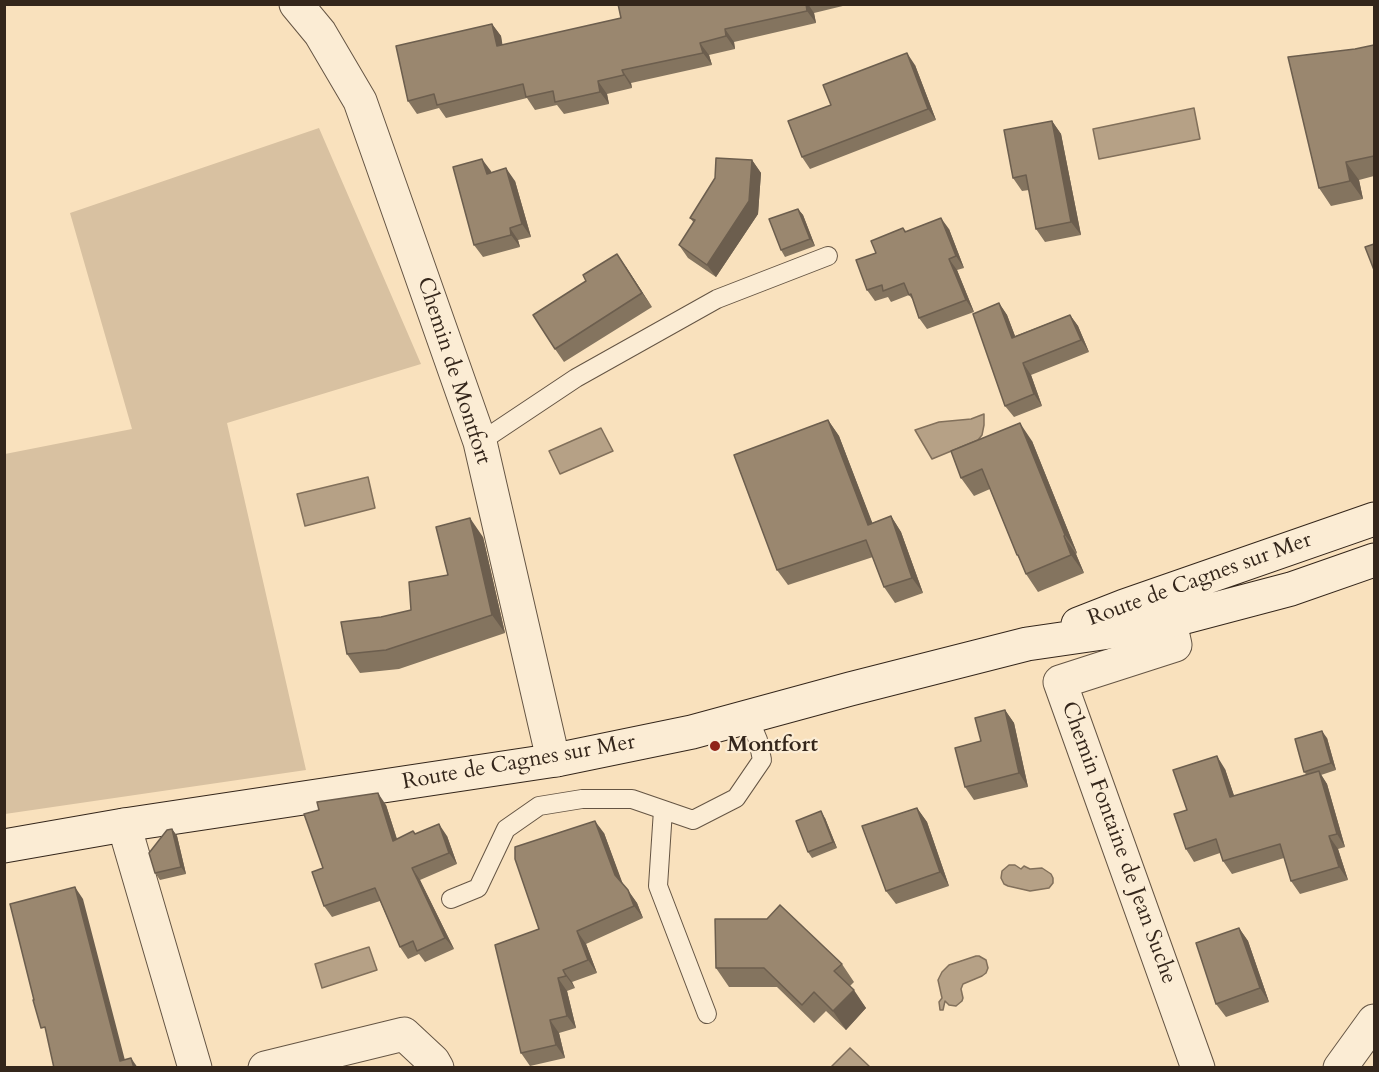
<!DOCTYPE html>
<html>
<head>
<meta charset="utf-8">
<style>
  body { margin:0 }
  #map { position:relative; width:1379px; height:1072px; overflow:hidden; background:#f9e1bd; font-family:Cardo,serif }
  canvas { display:block }
  .frame { position:absolute; inset:0; border:6px solid #34261b; pointer-events:none }
</style>
</head>
<body>
<div id="map">
<canvas width="1379" height="1072"></canvas>
<div class="frame"></div>
</div>
<script>
const ctx = document.querySelector('canvas').getContext('2d');
ctx.lineJoin = 'round';
function paint(path, color) {
  ctx.fillStyle = color;
  ctx.fill(path, 'evenodd');
}
function toPath(rows) {
  const path = new Path2D();
  for (const r of rows) {
    path.moveTo(r[0], r[1]);
    for (let i = 2; i < r.length; i += 2) path.lineTo(r[i], r[i + 1]);
  }
  return path;
}
function stroke(path, color, width, dash) {
  ctx.strokeStyle = color;
  ctx.lineWidth = width;
  ctx.lineCap = dash ? 'butt' : 'round';
  ctx.setLineDash(dash || []);
  ctx.stroke(path);
}
function drawText(font, color, halo, rows, align = 'center') {
  ctx.font = font + ' Cardo,serif';
  ctx.lineWidth = 4.5;
  ctx.setLineDash([]);
  ctx.textBaseline = 'middle';
  ctx.strokeStyle = halo;
  ctx.fillStyle = color;
  for (const [text, x, y, turn = 0] of rows) {
    ctx.save();
    ctx.translate(x, y);
    ctx.rotate((+turn || 0) * Math.PI / 180);
    ctx.textAlign = isNaN(turn) ? turn : align;
    if (halo) ctx.strokeText(text, 0, 0);
    ctx.fillText(text, 0, 0);
    ctx.restore();
  }
}
const green = toPath([
  [319,128,421,364,227,423,306,770,5,814,5,454,132,429,70,213]
]);
const water = toPath([
  [1194,108,1200,139,1099,159,1093,129,1194,108],
  [984,414,984,425,982,435,978,440,932,459,915,430,939,422,971,419,984,414],
  [601,428,613,451,560,474,549,451,601,428],
  [368,477,375,508,305,526,297,494,368,477],
  [1009,865,1015,865,1021,869,1024,866,1030,869,1042,868,1051,874,1053,878,1053,883,1049,888,1030,891,1008,886,1004,884,1001,878,1002,871,1009,865],
  [369,947,377,970,322,988,315,964,369,947],
  [976,956,979,956,986,960,988,968,986,973,982,976,963,984,961,989,963,998,962,1001,956,1006,949,1005,945,1001,943,1010,940,1010,939,1002,942,998,938,980,942,972,949,965,976,956],
  [850,1048,870,1067,831,1067,850,1048]
]);
const service = toPath([
  [480,442,576,378,717,299,828,256],
  [663,810,658,886,707,1014],
  [451,899,478,888,506,829,539,806,582,799,632,799,693,820,736,798,762,760,758,740,748,716]
]);
const minor = toPath([
  [296,4,320,33,360,101,480,442,550,746,556,760],
  [1164,594,1175,645,1060,682,1198,1068],
  [124,825,195,1068],
  [265,1068,404,1034,433,1061,437,1068]
]);
const tertiary = toPath([
  [1340,1068,1374,1021]
]);
const secondary = toPath([
  [1078,624,1124,606,1374,519],
  [4,846,124,825,556,760,692,732,850,689,1027,644,1151,626,1291,589,1374,560]
]);
const wall = toPath([
  [618,4,851,4,814,13,816,23,734,42,735,49,709,55,712,65,631,83,632,88,607,94,609,104,564,114,557,105,535,110,527,98,446,118,439,108,417,114,408,101,492,24,501,36,502,45,621,18],
  [1374,45,1374,176,1359,180,1363,199,1331,206,1319,188,1355,49],
  [915,65,936,120,810,169,802,157,831,105],
  [1052,121,1061,134,1081,235,1045,242,1036,229,1029,190,1022,191,1013,178],
  [752,160,761,173,758,214,716,277,688,258,679,245,694,223,690,218],
  [491,171,491,173,515,181,531,237,518,240,520,247,483,257,474,245],
  [798,209,803,215,815,246,785,257,781,250],
  [903,228,906,231,949,229,964,268,957,270,974,312,927,329,919,318,913,300,909,295,891,302,888,297,875,301,867,290,876,253],
  [626,267,652,307,564,362,555,349],
  [999,303,1007,315,1015,336,1070,315,1078,326,1089,352,1031,375,1042,406,1014,417,1005,406],
  [828,420,839,436,872,523,891,516,901,532,923,593,895,603,884,587,873,557,788,585,777,570],
  [1032,441,1077,553,1076,554,1084,573,1038,592,1026,574,1020,560,1017,555,990,489,974,496,961,478],
  [483,537,505,633,399,669,360,673,347,654,381,617,411,610,448,575],
  [1005,710,1014,723,1028,787,974,800,965,787,981,741],
  [1327,738,1336,770,1321,775,1327,784,1345,847,1338,849,1348,880,1300,894,1291,881,1284,858,1232,874,1223,861,1220,853,1194,862,1186,849,1187,810,1225,769,1234,796,1307,775,1304,772],
  [386,805,397,839,415,834,447,836,457,864,420,880,454,949,425,962,419,954,408,959,400,947,380,901,332,917,324,906],
  [917,808,927,822,949,886,896,904,886,891],
  [825,818,837,848,812,858,808,852],
  [172,829,177,836,186,874,160,880,155,873],
  [604,833,622,883,637,903,643,918,586,944,597,973,572,982,575,988,567,991,576,1028,559,1033,565,1058,530,1066,521,1053,539,929],
  [1239,928,1248,941,1269,1002,1226,1017,1216,1004],
  [842,964,854,982,850,986,866,1008,846,1030,826,1011,814,1023,777,987,729,987,716,968]
]);
const shadedWall = toPath([
  [806,4,808,4,814,13,816,23,807,11],
  [492,24,501,36,505,59,497,46],
  [725,29,734,42,735,49,726,36],
  [700,43,709,55,712,65,703,53],
  [907,53,915,65,936,120,928,109],
  [622,70,631,83,632,88,624,75],
  [598,81,607,94,609,104,600,92],
  [1052,121,1061,134,1081,235,1071,222],
  [482,159,491,171,495,186,487,174],
  [752,160,761,173,758,214,716,277,707,265],
  [1346,162,1359,180,1363,199,1350,181],
  [506,168,515,181,531,237,522,224],
  [798,209,803,215,815,246,810,239],
  [941,218,949,229,964,268,956,256],
  [510,228,518,240,520,247,511,235],
  [617,254,626,267,652,307,642,293],
  [949,259,957,270,974,312,966,300],
  [999,303,1007,315,1020,349,1012,338],
  [1070,315,1078,326,1089,352,1081,340],
  [1023,363,1031,375,1042,406,1034,394],
  [828,420,839,436,879,540,868,525],
  [1020,423,1032,441,1077,553,1065,535],
  [891,516,901,532,923,593,912,578],
  [470,518,483,537,505,633,492,615],
  [1064,536,1076,554,1084,573,1071,555],
  [1005,710,1014,723,1028,787,1019,773],
  [1322,731,1327,738,1336,770,1331,763],
  [1217,756,1225,769,1239,810,1230,797],
  [1319,771,1327,784,1345,847,1337,834],
  [378,793,386,805,401,852,393,841],
  [917,808,927,822,949,886,940,872],
  [821,811,825,818,837,848,833,842],
  [595,821,604,833,624,887,615,875],
  [439,824,447,836,457,864,449,853],
  [172,829,177,836,186,874,181,867],
  [1329,836,1338,849,1348,880,1339,867],
  [412,868,420,880,454,949,445,938],
  [75,887,83,899,127,1068,120,1061],
  [628,890,637,903,643,918,634,906],
  [1239,928,1248,941,1269,1002,1260,988],
  [577,931,586,944,597,973,588,960],
  [563,970,572,982,575,988,566,976],
  [558,978,567,991,576,1028,567,1016],
  [854,990,866,1008,846,1030,833,1011],
  [550,1020,559,1033,565,1058,556,1045],
  [131,1058,138,1068,134,1068]
]);
const building = toPath([
  [618,4,806,4,807,11,725,29,726,36,700,43,703,53,622,70,624,75,598,81,600,92,555,102,553,91,526,97,523,84,437,105,434,94,408,101,396,46,492,24,497,46,621,18,618,4],
  [1374,45,1374,156,1346,162,1350,181,1319,188,1288,57,1355,49,1374,45],
  [907,53,928,109,802,157,788,121,831,105,823,85,907,53],
  [1052,121,1071,222,1036,229,1026,175,1013,178,1004,130,1052,121],
  [716,158,752,160,749,201,707,265,679,245,695,220,690,218,715,178,716,158],
  [482,159,487,174,506,168,522,224,510,228,511,235,474,245,453,167,482,159],
  [798,209,810,239,781,250,769,219,798,209],
  [941,218,956,256,949,259,966,300,919,318,911,294,909,295,904,283,883,291,882,285,867,290,856,260,876,253,871,241,903,228,905,232,941,218],
  [1374,244,1374,270,1365,247,1374,244],
  [617,254,642,293,555,349,533,315,586,281,583,275,617,254],
  [999,303,1012,338,1070,315,1081,340,1023,363,1034,394,1005,406,973,314,999,303],
  [828,420,868,525,891,516,912,578,884,587,866,540,777,570,734,455,828,420],
  [1020,423,1065,535,1064,536,1071,555,1026,574,1018,555,1017,555,982,469,961,478,951,451,1020,423],
  [470,518,492,615,386,650,347,654,341,622,381,617,411,610,409,582,448,575,436,527,470,518],
  [1005,710,1019,773,965,787,955,748,981,741,975,718,1005,710],
  [1322,731,1331,763,1304,772,1295,739,1322,731],
  [1217,756,1230,797,1319,771,1337,834,1329,836,1339,867,1291,881,1280,844,1223,861,1216,839,1186,849,1174,814,1187,810,1173,770,1217,756],
  [378,793,393,841,413,831,415,834,439,824,449,853,412,868,445,938,417,951,413,941,400,947,375,888,324,906,312,872,323,868,304,814,319,810,317,802,378,793],
  [917,808,940,872,886,891,862,826,917,808],
  [821,811,833,842,808,852,796,821,821,811],
  [595,821,615,875,628,890,634,906,577,931,588,960,563,970,566,976,558,978,567,1016,550,1020,556,1045,521,1053,495,945,539,929,515,859,515,847,595,821],
  [172,829,181,867,155,873,149,853,167,830,172,829],
  [75,887,120,1061,131,1058,134,1068,54,1068,45,1027,41,1028,33,1000,34,1000,10,904,75,887],
  [780,905,842,964,834,971,854,990,833,1011,814,992,802,1005,764,968,716,968,715,919,767,919,780,905],
  [1239,928,1260,988,1216,1004,1196,943,1239,928]
]);
const markers = [
  [715,746,6,"#8f2418"]
];
const streetNames = [
  ["Chemin de Montfort",453,371,72],
  ["Route de Cagnes sur Mer",1200,580,-20],
  ["Route de Cagnes sur Mer",519,763,-10],
  ["Chemin Fontaine de Jean Suche",1118,843,70]
];
const poiNames = [
  ["Montfort",727,746]
];
paint(green, '#d8c1a1');
paint(water, '#b6a186');
stroke(water, '#82705b', 1.5);
stroke(service, '#655544', 20);
stroke(minor, '#655544', 35);
stroke(tertiary, '#655544', 35);
stroke(secondary, '#34261b', 35);
stroke(service, '#fbecd4', 18);
stroke(minor, '#fbecd4', 33);
stroke(tertiary, '#fbecd4', 33);
stroke(secondary, '#fbecd4', 33);
paint(wall, '#84745f');
paint(shadedWall, '#6c5e4e');
paint(building, '#9a876f');
stroke(building, '#6c5e4e', 1.5);
for (const [x, y, r, color] of markers) {
  const dot = new Path2D();
  dot.arc(x, y, r, 0, 2 * Math.PI);
  ctx.fillStyle = color;
  ctx.fill(dot);
  stroke(dot, '#fbecd4', 2);
}
drawText('22px', '#34261b', '#fbecd4', streetNames);
drawText('bold 22px', '#34261b', '#fbecd4', poiNames, 'left');
</script>
</body>
</html>
